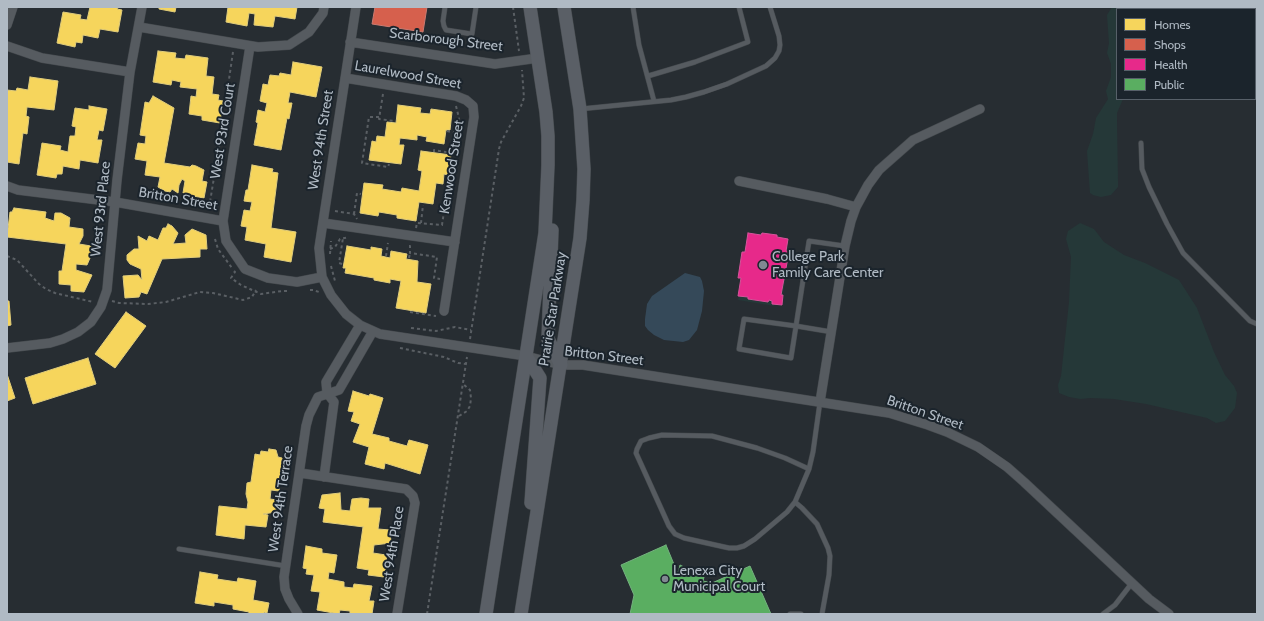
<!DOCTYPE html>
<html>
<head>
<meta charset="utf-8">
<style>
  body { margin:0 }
  #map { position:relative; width:1264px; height:621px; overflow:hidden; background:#272d32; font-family:Cabin,sans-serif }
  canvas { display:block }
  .frame { position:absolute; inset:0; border:8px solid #b0bac4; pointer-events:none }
  .legend { position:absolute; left:1116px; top:8px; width:140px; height:92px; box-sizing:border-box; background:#1b242c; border:1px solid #576069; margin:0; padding:5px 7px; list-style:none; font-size:12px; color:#b0bac4 }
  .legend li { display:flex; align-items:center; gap:8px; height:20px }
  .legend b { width:20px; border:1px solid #576069 }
</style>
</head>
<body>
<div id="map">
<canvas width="1264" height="621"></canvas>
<div class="frame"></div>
<ul class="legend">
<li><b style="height:11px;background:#f6d55c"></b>Homes</li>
<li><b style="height:11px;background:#d6604d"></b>Shops</li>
<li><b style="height:11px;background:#e7298a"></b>Health</li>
<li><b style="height:11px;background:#5aae61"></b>Public</li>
</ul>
</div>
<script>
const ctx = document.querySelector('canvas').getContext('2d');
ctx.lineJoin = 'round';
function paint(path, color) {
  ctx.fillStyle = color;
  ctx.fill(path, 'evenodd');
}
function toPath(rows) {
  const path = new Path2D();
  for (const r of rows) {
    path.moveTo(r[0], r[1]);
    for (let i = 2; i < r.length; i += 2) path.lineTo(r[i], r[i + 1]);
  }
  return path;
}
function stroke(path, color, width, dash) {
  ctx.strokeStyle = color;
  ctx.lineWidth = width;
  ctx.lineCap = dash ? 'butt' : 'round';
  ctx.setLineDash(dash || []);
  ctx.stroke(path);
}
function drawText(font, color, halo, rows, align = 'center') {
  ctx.font = font + ' Cabin,sans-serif';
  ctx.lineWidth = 4;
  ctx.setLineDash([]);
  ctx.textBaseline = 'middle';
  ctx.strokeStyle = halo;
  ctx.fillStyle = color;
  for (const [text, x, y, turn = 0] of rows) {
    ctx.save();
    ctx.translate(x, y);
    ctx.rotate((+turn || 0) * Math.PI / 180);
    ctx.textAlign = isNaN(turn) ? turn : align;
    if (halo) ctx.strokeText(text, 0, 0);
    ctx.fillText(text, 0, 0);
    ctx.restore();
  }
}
const green = toPath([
  [1112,7,1141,7,1142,9,1117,9,1117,99,1123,99,1117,113,1117,120,1118,181,1118,187,1111,195,1101,197,1093,195,1090,193,1087,151,1093,134,1096,118,1108,99,1106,91,1111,77,1111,64,1107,53,1109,43,1107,15],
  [1080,223,1094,229,1104,242,1124,255,1145,263,1179,280,1197,308,1214,352,1225,375,1234,386,1237,393,1235,408,1225,421,1216,423,1207,418,1146,404,1114,399,1091,398,1080,399,1069,397,1059,393,1058,385,1061,376,1069,302,1071,257,1066,239,1068,231],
  [787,247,790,248,783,295,781,295,789,252,786,251],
  [739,296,748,297,748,299,768,302,769,300,772,301,772,304,774,304,774,306,738,300]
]);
const water = toPath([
  [685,273,700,277,702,281,704,291,702,311,697,330,689,340,683,342,664,340,654,335,648,330,645,326,645,319,647,304,652,296]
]);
const homes = toPath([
  [90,7,118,7,117,9,122,10,118,32,100,29,98,38,83,35,82,43,76,42,75,47,57,43,63,12,81,15,80,19,87,20,90,7],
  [159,7,176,7,175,12,159,9,159,7],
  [228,7,297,7,295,19,275,16,273,27,254,25,255,14,249,13,247,26,226,22,228,7],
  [158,51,176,53,175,58,185,59,186,55,208,58,206,76,214,77,212,94,219,95,218,100,223,101,220,123,202,120,202,116,189,114,191,96,196,97,197,89,180,87,181,82,172,80,171,85,153,82,158,51],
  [293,62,322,67,316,97,290,92,288,103,292,103,289,119,287,118,281,150,254,145,258,123,256,122,258,110,265,112,267,103,260,101,263,84,268,85,270,75,279,76,280,73,291,75,293,62],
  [30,77,58,81,54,110,27,107,26,116,29,117,27,134,23,133,19,164,7,162,7,90,16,91,17,88,28,90,30,77],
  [153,96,174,108,164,163,190,167,192,165,196,166,204,170,202,181,207,182,204,198,187,195,183,193,185,181,182,179,179,185,178,193,172,189,170,192,165,191,158,187,160,177,145,175,147,161,135,159,138,143,145,144,146,136,140,135,145,102,149,103,153,96],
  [398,105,421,108,420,113,430,114,431,109,452,112,450,130,446,130,444,144,426,141,427,137,417,135,417,140,400,138,399,145,404,145,401,164,369,160,372,141,376,142,377,136,385,137,387,122,396,123,398,105],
  [89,106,107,109,103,131,99,130,97,140,102,140,98,163,80,160,79,169,63,166,62,174,57,174,56,178,37,175,42,143,61,146,60,150,68,152,70,136,75,136,76,127,72,126,75,108,89,110,89,106],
  [421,151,451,155,448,175,444,174,443,184,436,183,433,204,419,202,416,221,397,218,397,215,379,212,378,216,360,213,364,183,383,185,382,189,401,192,402,188,419,191,422,171,418,170,421,151],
  [252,165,273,169,272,172,278,173,271,228,296,232,291,262,264,257,266,244,245,240,247,227,241,226,244,210,250,211,252,202,244,201,246,190,248,190,252,165],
  [14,208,46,212,45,218,54,221,55,213,61,213,70,218,69,227,83,229,83,236,79,244,91,246,90,258,87,265,76,264,76,270,92,275,84,292,71,291,71,285,59,284,59,271,62,271,66,244,7,237,10,212,12,212,14,208],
  [168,224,172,226,178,233,173,244,186,243,185,235,192,229,206,235,207,249,200,249,200,257,162,259,147,294,141,292,139,297,125,298,123,276,138,275,142,280,141,269,130,264,127,260,127,255,134,249,139,249,138,236,147,241,149,236,158,240,163,228,166,228,168,224],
  [347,246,371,250,371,247,382,249,381,256,390,258,391,251,407,254,406,259,418,261,417,282,431,284,426,313,396,308,401,281,390,279,390,283,374,280,374,278,345,273,346,268,343,268,347,246],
  [7,301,9,301,11,325,7,326,7,301],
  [126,312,146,326,115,368,95,354,126,312],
  [88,358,96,384,33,404,25,378,88,358],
  [7,374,15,398,7,401,7,374],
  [353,391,369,396,370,394,383,398,372,434,389,438,389,441,407,446,409,440,428,445,420,474,385,463,384,469,365,464,369,447,353,442,360,424,351,421,354,412,348,411,353,391],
  [269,449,276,450,278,457,282,458,279,491,271,490,270,499,277,500,276,512,263,514,268,515,266,527,245,525,244,539,216,535,219,506,247,509,248,502,246,494,247,483,251,482,255,454,260,455,261,451,268,452,269,449],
  [340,493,341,510,350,511,352,499,361,498,369,499,368,508,381,508,378,529,390,530,391,543,374,545,373,553,386,555,387,563,384,577,368,575,369,570,357,568,363,527,364,527,323,522,325,509,319,508,322,495,340,493],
  [306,546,322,549,322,553,337,555,334,573,329,572,328,579,344,582,344,587,353,588,354,584,372,586,369,601,374,601,372,614,350,614,350,611,340,610,339,614,317,610,320,592,311,591,314,575,306,574,307,569,303,568,306,546],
  [200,572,218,575,217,579,237,582,238,578,256,581,253,600,269,603,267,613,264,612,264,614,249,614,249,612,233,609,233,605,214,602,214,606,195,603,200,572]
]);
const shops = toPath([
  [375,7,427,7,423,32,372,24,375,7]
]);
const health = toPath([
  [748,233,761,235,762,233,777,235,777,237,788,239,786,251,789,252,781,295,783,295,782,305,772,304,772,301,769,300,768,302,748,299,748,297,738,296,741,278,738,278,742,252,745,252,748,233]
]);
const public = toPath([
  [666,545,678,574,680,565,704,577,703,581,712,583,750,566,771,614,630,614,634,595,621,565,666,545]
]);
const path = toPath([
  [513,7,519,51],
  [233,52,227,93,233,94],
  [383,94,379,119,394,121],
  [456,106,459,118,456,135,459,149],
  [379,117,369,117,362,163,388,167,389,164],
  [447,131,456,133],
  [434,152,434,150,452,153,459,150],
  [214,210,209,208,221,135,228,128],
  [335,211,354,214,357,219],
  [354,214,357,193,361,194],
  [421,223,423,205],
  [416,228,417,223,442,225,447,191,454,188],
  [215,239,218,249,232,268],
  [409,246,410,246,410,253,437,257,434,278,440,279],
  [330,249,335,247,340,239,349,237],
  [330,254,331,241],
  [7,256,17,260,39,284,46,289,55,293,93,302],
  [386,256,388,243],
  [409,258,410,253],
  [342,264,339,263,343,238],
  [331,266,335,281],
  [234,271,235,272,231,278,241,285,261,294,282,291,288,291],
  [310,290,313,290,319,292],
  [112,301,119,303,148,304,166,302,200,292,213,293,243,300,252,297,256,290],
  [410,312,436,316],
  [411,328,436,331,455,327,471,330],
  [470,339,499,149,501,142,521,106,524,98,522,70],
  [400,348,444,357,458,363,466,364],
  [459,416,467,411,470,406,471,398,470,390,463,384],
  [427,614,467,357]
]);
const service = toPath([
  [445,7,443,21,444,26,446,30,472,34,476,7],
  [633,7,639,45,654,101],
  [648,76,695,62,748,42,739,7],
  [580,109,671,100,686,97,704,92,727,84,766,66,775,58,779,51,780,45,779,36,770,7],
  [1141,143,1142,169,1149,187,1167,224,1183,253,1250,321,1257,324],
  [832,332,796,326,744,319,739,349,791,358,796,326,809,241,845,246],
  [809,469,785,458,757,448,712,436,662,435,649,438,641,441,637,449,636,453,646,475,669,526,675,534,684,538,729,548,737,548,744,546,755,539,787,512,795,502,809,469,813,452,820,402],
  [795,502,802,508,817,524,828,548,830,556,829,575,822,614],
  [179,549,286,566],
  [790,614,801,614],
  [1103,614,1115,605,1132,583]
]);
const minor = toPath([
  [7,25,13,7],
  [139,27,258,47,289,45,309,32,323,13,324,7],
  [350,42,495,64,538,58],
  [7,46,42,58,130,72],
  [345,78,456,96,466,100,473,106,474,117,444,311],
  [739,181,827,199,856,207],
  [7,186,18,190,115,202,223,221,226,241,245,269,268,278,297,282,322,277,331,295,346,314,360,325,380,334,526,356,561,365,583,365,876,411,889,413,928,425,947,432,978,447,1007,467,1024,482,1149,599,1169,614],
  [223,221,250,46],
  [323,223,455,242],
  [322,277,319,248,356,7],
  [7,348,50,343,63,339,78,332,91,322,101,307,107,290,117,180,130,72,142,7],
  [820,402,845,246,851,221,856,207,868,185,879,170,913,140,980,109],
  [300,473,406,489,413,496,415,503,397,614],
  [324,477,334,402,327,393,326,382,360,325],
  [298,614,289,599,285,589,284,577,306,426,309,415,318,397,339,390,373,331]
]);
const secondary = toPath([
  [552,230,548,339,561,365],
  [526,356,540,378,531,503],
  [486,614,545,233,548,165,548,136,546,112,530,7],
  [521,614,580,238,583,200,584,169,580,109,564,7]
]);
const markers = [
  [763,265,5,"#808991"],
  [665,579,4,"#808991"]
];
const streetNames = [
  ["Scarborough Street",446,40,7],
  ["Laurelwood Street",408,75,10],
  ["West 93rd Court",223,131,-81],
  ["West 94th Street",321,140,-81],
  ["Kenwood Street",452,167,-81],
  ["Britton Street",178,199,10],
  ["West 93rd Place",101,209,-84],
  ["Prairie Star Parkway",553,309,-81],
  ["Britton Street",604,356,7],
  ["Britton Street",925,413,19],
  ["West 94th Terrace",281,499,-82],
  ["West 94th Place",392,554,-81]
];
const poiNames = [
  ["College Park",772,257],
  ["Family Care Center",772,273],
  ["Lenexa City",673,571],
  ["Municipal Court",673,587]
];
paint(green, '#253838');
paint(water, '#354959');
paint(homes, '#f6d55c');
stroke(homes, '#e1cd7b', 1);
paint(shops, '#d6604d');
stroke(shops, '#cb7b71', 1);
paint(health, '#e7298a');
stroke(health, '#d6549b', 1);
paint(public, '#5aae61');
stroke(public, '#74b27f', 1);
stroke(service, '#44494d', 5.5);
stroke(minor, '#44494d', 10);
stroke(secondary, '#44494d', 14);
stroke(path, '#5a5f64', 2, [3, 3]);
stroke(service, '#565b60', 4.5);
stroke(minor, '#565b60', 9);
stroke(secondary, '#5a5f66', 13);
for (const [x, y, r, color] of markers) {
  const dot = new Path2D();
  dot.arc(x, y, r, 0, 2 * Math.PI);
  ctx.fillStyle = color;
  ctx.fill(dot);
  stroke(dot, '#1b242c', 1.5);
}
drawText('14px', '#b0bac4', '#1b242c', streetNames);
drawText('14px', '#b0bac4', '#1b242c', poiNames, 'left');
</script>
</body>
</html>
